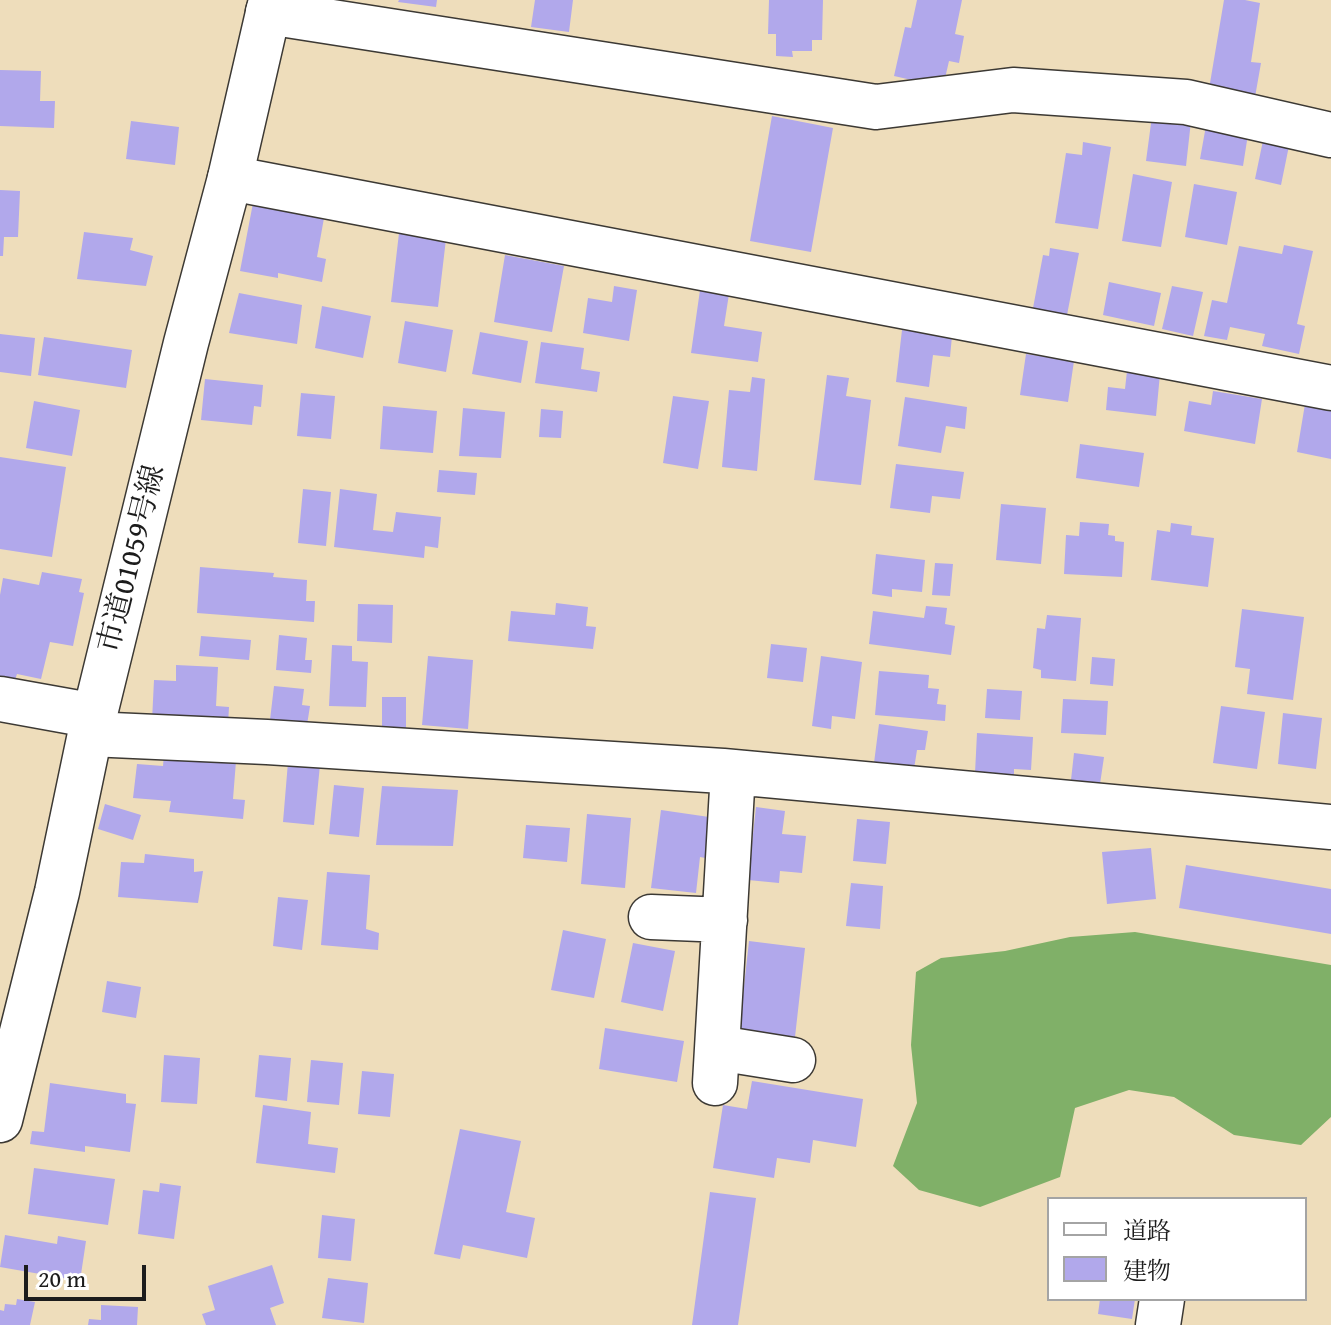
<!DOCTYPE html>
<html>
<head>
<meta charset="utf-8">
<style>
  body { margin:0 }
  #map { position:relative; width:1331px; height:1325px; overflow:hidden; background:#edb; font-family:"Gentium Book Plus","Noto Serif JP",serif }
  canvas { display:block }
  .legend { position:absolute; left:1047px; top:1197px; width:260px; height:104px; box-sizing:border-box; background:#fff; border:2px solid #a4a4a4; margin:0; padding:10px 14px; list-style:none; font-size:24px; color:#1c1c1c }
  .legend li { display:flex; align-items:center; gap:16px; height:40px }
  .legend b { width:40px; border:2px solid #a4a4a4 }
  .scale { position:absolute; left:24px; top:1265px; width:122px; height:36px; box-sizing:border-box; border:4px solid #1c1c1c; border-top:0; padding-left:10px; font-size:24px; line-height:28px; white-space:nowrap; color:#1c1c1c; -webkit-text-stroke:6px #fff; paint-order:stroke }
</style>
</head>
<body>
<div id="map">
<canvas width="1331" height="1325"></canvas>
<ul class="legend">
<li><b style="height:10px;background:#fff"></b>道路</li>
<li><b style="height:22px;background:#b1a8eb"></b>建物</li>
</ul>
<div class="scale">20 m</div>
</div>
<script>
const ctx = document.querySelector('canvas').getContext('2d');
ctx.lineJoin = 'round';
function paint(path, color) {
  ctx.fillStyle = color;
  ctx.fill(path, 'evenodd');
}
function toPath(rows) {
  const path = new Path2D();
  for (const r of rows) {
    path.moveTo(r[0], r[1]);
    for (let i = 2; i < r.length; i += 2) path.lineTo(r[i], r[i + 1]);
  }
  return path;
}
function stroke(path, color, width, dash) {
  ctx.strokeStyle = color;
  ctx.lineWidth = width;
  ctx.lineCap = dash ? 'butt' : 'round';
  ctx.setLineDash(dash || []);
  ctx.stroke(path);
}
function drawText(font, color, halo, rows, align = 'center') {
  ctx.font = font + ' "Gentium Book Plus","Noto Serif JP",serif';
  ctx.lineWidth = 7;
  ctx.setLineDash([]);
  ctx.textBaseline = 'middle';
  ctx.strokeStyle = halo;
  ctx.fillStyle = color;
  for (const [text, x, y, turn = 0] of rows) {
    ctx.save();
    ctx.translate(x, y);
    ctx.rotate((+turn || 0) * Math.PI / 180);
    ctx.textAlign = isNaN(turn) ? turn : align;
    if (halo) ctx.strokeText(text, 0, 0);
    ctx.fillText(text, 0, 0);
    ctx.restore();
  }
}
const forest = toPath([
  [1135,932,1331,965,1331,1117,1301,1145,1234,1135,1174,1097,1129,1090,1075,1108,1060,1177,980,1207,919,1190,893,1166,917,1103,911,1045,916,972,941,958,1005,951,1070,937]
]);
const building = toPath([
  [399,0,437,0,436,7,398,2],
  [535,0,573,0,569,32,531,27],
  [769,0,823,0,822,40,812,40,812,51,792,51,793,57,776,56,776,34,768,34],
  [917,0,962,0,955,34,964,36,959,63,949,61,943,87,894,76,905,27,911,28],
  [1224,0,1245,0,1260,3,1251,62,1261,63,1255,97,1209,89],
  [0,70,41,71,40,101,55,101,54,128,0,126],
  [772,116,833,128,811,252,750,241],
  [1152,116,1191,121,1186,166,1146,161],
  [1207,120,1249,128,1243,166,1200,159],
  [131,121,179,127,175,165,126,159],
  [1265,131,1291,136,1281,185,1255,179],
  [1083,142,1111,147,1098,229,1055,223,1066,153,1082,155],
  [1133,174,1172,182,1161,247,1122,241],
  [1194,184,1237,192,1227,245,1185,237],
  [0,190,20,191,18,237,4,237,3,256,0,256],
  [253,203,324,218,317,257,326,259,322,282,278,273,278,278,240,271],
  [84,232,133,238,130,250,153,256,146,286,77,279],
  [399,233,446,239,438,307,391,302],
  [1284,245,1313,251,1297,324,1305,326,1299,354,1262,346,1265,334,1230,327,1227,340,1204,336,1212,300,1227,303,1239,246,1282,254],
  [1050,248,1079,253,1067,315,1033,308,1043,255,1049,256],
  [505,255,564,266,552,332,494,322],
  [1109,282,1161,293,1154,326,1103,315],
  [614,286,637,290,629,341,583,333,588,298,612,302],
  [1172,286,1203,292,1193,336,1162,329],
  [700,290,729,294,724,326,762,332,758,362,691,353],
  [239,293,302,305,297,344,229,333],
  [322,306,371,316,363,358,315,348],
  [405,321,453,330,446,372,398,363],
  [902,330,952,336,950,357,933,355,929,387,896,382],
  [480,332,528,341,521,383,472,374],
  [0,334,35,338,31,376,0,372],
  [44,337,132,350,126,388,38,375],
  [541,342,584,348,581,369,600,372,597,392,535,383],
  [1026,354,1074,361,1068,402,1020,395],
  [1127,371,1160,374,1156,416,1106,410,1108,387,1125,389],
  [827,375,849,378,846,396,871,400,861,485,814,480],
  [752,377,765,379,757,471,722,467,729,390,750,392],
  [205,379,263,385,261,407,254,406,252,425,201,420],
  [1213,391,1262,399,1255,444,1184,431,1189,401,1211,405],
  [301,393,335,396,331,439,297,436],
  [673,396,709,401,698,469,663,463],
  [905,397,967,407,965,429,946,426,941,453,898,446],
  [34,401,80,410,72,456,26,448],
  [1305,404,1331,409,1331,459,1297,452],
  [383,406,437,411,433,453,380,449],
  [463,408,505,412,501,458,459,456],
  [541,409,563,411,561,438,539,437],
  [1080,444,1144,453,1139,487,1076,478],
  [0,457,66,467,52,557,0,549],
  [896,464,964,472,960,499,932,496,930,513,890,508],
  [439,470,477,473,475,495,437,492],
  [303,489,331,492,326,546,298,543],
  [340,489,377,494,373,530,393,532,396,512,441,517,438,548,425,546,424,558,334,547],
  [1001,504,1046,508,1041,564,996,560],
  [1080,522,1109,524,1108,535,1115,536,1115,541,1124,542,1122,577,1064,574,1066,535,1079,536],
  [1171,523,1192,526,1191,535,1214,538,1208,587,1151,580,1157,530,1170,532],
  [876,554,925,560,922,592,892,589,892,597,872,594],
  [935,563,953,564,950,596,932,595],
  [200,567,274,573,273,577,307,580,306,601,315,601,314,622,197,613],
  [42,572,82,579,79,592,84,593,73,646,50,642,41,679,17,674,15,680,0,677,0,595,3,578,39,585],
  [556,603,588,607,586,626,596,627,593,649,508,641,511,611,555,615],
  [358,604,393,605,392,643,357,641],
  [926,606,947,608,945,624,955,626,951,655,869,644,873,611,924,618],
  [1242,609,1304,617,1293,700,1247,694,1250,669,1235,667],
  [1047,615,1081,618,1076,681,1041,678,1041,670,1033,668,1037,628,1045,629],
  [279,635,307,638,305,660,312,660,311,673,276,670],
  [201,636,251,640,249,660,199,656],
  [771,644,807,648,803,682,767,678],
  [332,645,352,646,352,661,368,662,366,707,329,706],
  [428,656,473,660,468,729,422,725],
  [821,656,862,662,855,719,832,716,831,729,812,726],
  [1092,657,1115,659,1113,686,1090,684],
  [176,665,218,667,216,706,229,707,228,725,152,721,154,680,176,681],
  [879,671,929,675,928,688,939,689,937,704,946,705,945,721,875,715],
  [274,686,304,689,302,705,310,706,307,725,270,720],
  [987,689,1022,691,1020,720,985,718],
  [382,697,406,697,406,728,382,727],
  [1063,699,1108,701,1106,735,1061,733],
  [1221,706,1265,712,1257,769,1213,763],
  [1283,713,1322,718,1316,769,1278,764],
  [879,724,928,731,925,750,917,750,914,769,874,763],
  [977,733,1033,737,1031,770,1014,769,1014,776,975,773],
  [1074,753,1104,757,1100,784,1071,780],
  [164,754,236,761,233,799,245,800,243,819,169,812,171,801,133,798,137,764,163,766],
  [288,762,320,765,314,825,283,822],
  [334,785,364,788,359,837,329,834],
  [382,786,458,790,453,846,376,845],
  [105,804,141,815,133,840,98,829],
  [756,807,785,811,782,834,806,836,802,873,780,871,779,883,748,880],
  [661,810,716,818,711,859,700,857,696,893,651,888],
  [587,814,631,818,625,888,581,884],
  [857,819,890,822,886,864,853,861],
  [526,825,570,828,567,862,523,858],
  [1151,848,1156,899,1107,904,1102,852],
  [145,854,194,859,194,872,203,871,198,903,118,897,121,862,144,863],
  [1186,865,1331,889,1331,934,1179,908],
  [327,872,370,875,366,929,379,933,378,950,321,945],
  [851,883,883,886,880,929,846,926],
  [278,897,308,900,302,950,273,946],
  [563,930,606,939,594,998,551,990],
  [749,941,805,948,795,1037,739,1031],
  [633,943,675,951,663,1011,621,1002],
  [107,981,141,987,136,1018,102,1012],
  [605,1028,684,1041,677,1082,599,1069],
  [164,1055,200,1058,197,1104,161,1102],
  [259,1055,291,1058,287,1101,255,1097],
  [311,1060,343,1063,339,1105,307,1102],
  [362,1071,394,1074,390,1117,358,1114],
  [752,1081,863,1099,856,1147,813,1140,810,1163,777,1158,774,1178,713,1168,723,1105,747,1109],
  [50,1083,126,1094,126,1103,136,1104,130,1152,85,1146,85,1152,30,1144,32,1131,44,1132],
  [263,1105,311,1112,308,1144,338,1148,335,1173,256,1163],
  [460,1129,521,1141,506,1212,535,1218,527,1258,463,1245,460,1259,434,1254],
  [34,1168,115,1179,108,1225,28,1214],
  [160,1183,181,1186,174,1239,138,1234,143,1190,159,1192],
  [710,1192,756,1198,738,1325,692,1325],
  [322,1215,355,1219,351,1261,318,1258],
  [5,1235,57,1244,58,1236,86,1241,80,1281,0,1267],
  [272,1265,284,1303,270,1308,276,1325,206,1325,202,1314,215,1310,208,1286],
  [328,1278,368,1283,364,1323,322,1318],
  [17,1299,35,1302,30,1325,0,1325,0,1310,4,1311,5,1304,16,1305],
  [1100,1299,1135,1299,1132,1319,1098,1314],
  [101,1305,138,1307,137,1325,88,1325,89,1319,101,1320]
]);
const street = toPath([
  [268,12,876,107,1013,90,1186,102,1331,135],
  [230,178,1331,388],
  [0,699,95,716],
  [90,734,267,742,723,771,1331,827],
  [651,917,725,920],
  [718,1048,793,1060],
  [715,1083,733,772],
  [1158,1325,1162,1299]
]);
const secondary = toPath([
  [0,1120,57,892,90,734,186,343,230,178,271,0]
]);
const streetNames = [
  ["市道01059号線",133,559,-76]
];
paint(forest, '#80b068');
paint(building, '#b1a8eb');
stroke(street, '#3c3934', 47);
stroke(secondary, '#3c3934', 47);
stroke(street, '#fff', 44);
stroke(secondary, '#fff', 44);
drawText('30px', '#1c1c1c', '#fff', streetNames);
</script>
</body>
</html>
